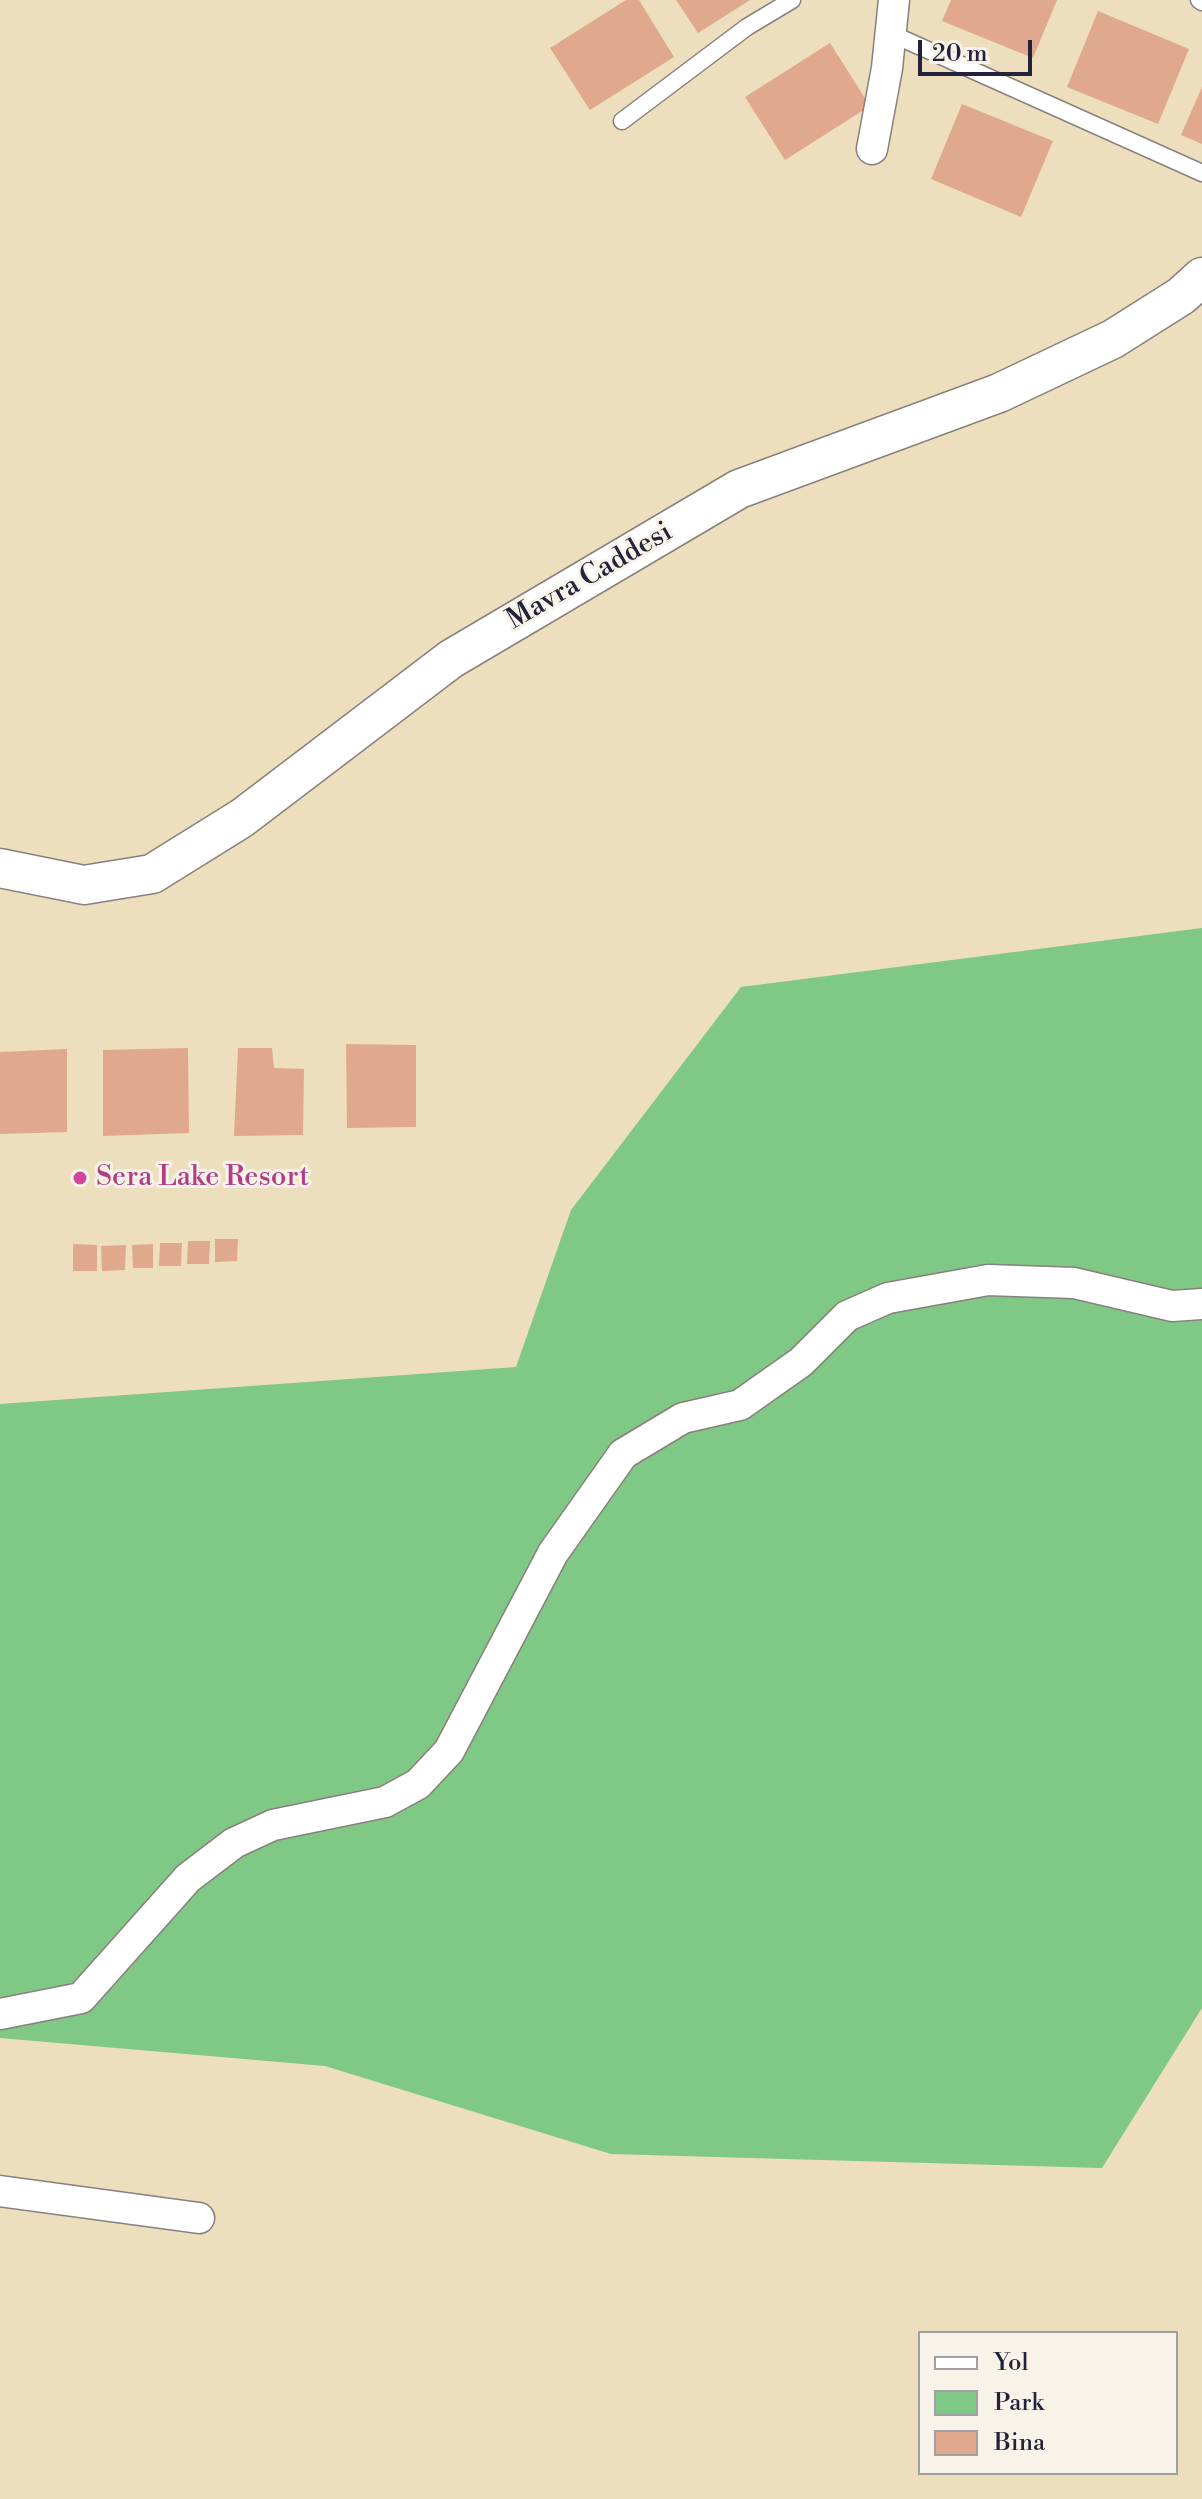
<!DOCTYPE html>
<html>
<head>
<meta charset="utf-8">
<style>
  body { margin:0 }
  #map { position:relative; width:1202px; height:2499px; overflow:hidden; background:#eddfbd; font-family:"Libre Bodoni",serif }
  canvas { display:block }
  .legend { position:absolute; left:918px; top:2331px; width:260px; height:144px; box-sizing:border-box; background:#f7f3e8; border:2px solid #a29fa3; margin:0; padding:10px 14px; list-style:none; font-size:24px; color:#22223b }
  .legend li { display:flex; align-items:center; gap:16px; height:40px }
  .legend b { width:40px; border:2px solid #a29fa3 }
  .scale { position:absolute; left:918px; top:40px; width:114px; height:36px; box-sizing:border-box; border:4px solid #22223b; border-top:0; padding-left:10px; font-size:24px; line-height:28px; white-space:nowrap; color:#22223b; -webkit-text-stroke:6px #f7f3e8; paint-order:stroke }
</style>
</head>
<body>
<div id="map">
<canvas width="1202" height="2499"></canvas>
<ul class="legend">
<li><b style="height:10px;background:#fff"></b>Yol</li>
<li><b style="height:22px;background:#7fc885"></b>Park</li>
<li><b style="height:22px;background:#e0a88d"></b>Bina</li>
</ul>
<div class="scale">20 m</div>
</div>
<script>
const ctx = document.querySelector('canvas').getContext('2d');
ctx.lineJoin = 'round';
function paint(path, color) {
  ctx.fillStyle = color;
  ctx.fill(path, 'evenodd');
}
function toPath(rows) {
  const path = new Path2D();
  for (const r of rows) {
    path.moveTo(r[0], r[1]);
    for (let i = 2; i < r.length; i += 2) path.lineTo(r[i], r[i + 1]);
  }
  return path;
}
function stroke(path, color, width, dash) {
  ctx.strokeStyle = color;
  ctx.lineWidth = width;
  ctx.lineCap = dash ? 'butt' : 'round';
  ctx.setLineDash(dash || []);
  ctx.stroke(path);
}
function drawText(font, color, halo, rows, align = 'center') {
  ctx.font = font + ' "Libre Bodoni",serif';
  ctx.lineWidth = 6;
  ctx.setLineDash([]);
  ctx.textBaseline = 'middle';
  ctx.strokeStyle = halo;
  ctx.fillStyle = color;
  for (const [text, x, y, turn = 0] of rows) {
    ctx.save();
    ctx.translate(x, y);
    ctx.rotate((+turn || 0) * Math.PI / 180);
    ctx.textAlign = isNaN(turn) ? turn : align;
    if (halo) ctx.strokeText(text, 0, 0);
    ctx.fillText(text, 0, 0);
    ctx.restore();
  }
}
const green = toPath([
  [1202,928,1202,2008,1102,2168,611,2154,325,2066,0,2038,0,1404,516,1367,571,1210,741,987]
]);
const building = toPath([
  [626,0,639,0,674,57,590,110,550,48],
  [676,0,750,0,698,33],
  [951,0,1057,0,1033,58,942,21],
  [1098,11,1189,49,1158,124,1067,87],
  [830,43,870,106,785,160,745,97],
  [1202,87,1202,144,1181,135],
  [962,104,1053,141,1021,217,931,179],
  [346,1044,416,1045,416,1127,347,1128],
  [188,1048,189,1133,103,1136,103,1050],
  [238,1048,272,1048,274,1068,304,1069,303,1135,234,1136],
  [67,1049,67,1132,0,1134,0,1052],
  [215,1239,238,1239,237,1261,215,1262],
  [188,1241,210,1241,209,1264,187,1264],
  [160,1243,182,1243,181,1266,159,1266],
  [73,1244,97,1245,97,1271,73,1271],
  [153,1244,153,1268,133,1268,132,1245],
  [126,1245,125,1270,102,1271,101,1246]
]);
const service = toPath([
  [1199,0,1202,2],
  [892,34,1202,173],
  [622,121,747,27,792,0]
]);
const minor = toPath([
  [872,149,887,68,894,0],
  [0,2014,81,1998,188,1878,234,1843,273,1825,385,1802,418,1784,449,1751,553,1553,623,1454,683,1418,740,1405,801,1362,847,1316,888,1298,988,1280,1074,1283,1172,1306,1202,1304],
  [0,2191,199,2218]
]);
const tertiary = toPath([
  [0,868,84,885,152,874,242,818,451,659,739,489,999,393,1113,339,1181,296,1202,277]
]);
const markers = [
  [80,1178,8,"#d1479c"]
];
const streetNames = [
  ["Mavra Caddesi",590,577,-30]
];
const hotelNames = [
  ["Sera Lake Resort",96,1178]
];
paint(green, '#7fc885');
paint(building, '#e0a88d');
stroke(service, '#88807c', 19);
stroke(minor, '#88807c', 33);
stroke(tertiary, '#88807c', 41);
stroke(service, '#fff', 16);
stroke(minor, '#fff', 30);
stroke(tertiary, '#fff', 38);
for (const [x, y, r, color] of markers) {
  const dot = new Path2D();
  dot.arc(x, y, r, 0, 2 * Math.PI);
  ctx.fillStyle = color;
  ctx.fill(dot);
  stroke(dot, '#f7f3e8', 3);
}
drawText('28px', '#22223b', '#f7f3e8', streetNames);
drawText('28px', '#b23c85', '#f7f3e8', hotelNames, 'left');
</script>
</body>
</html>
